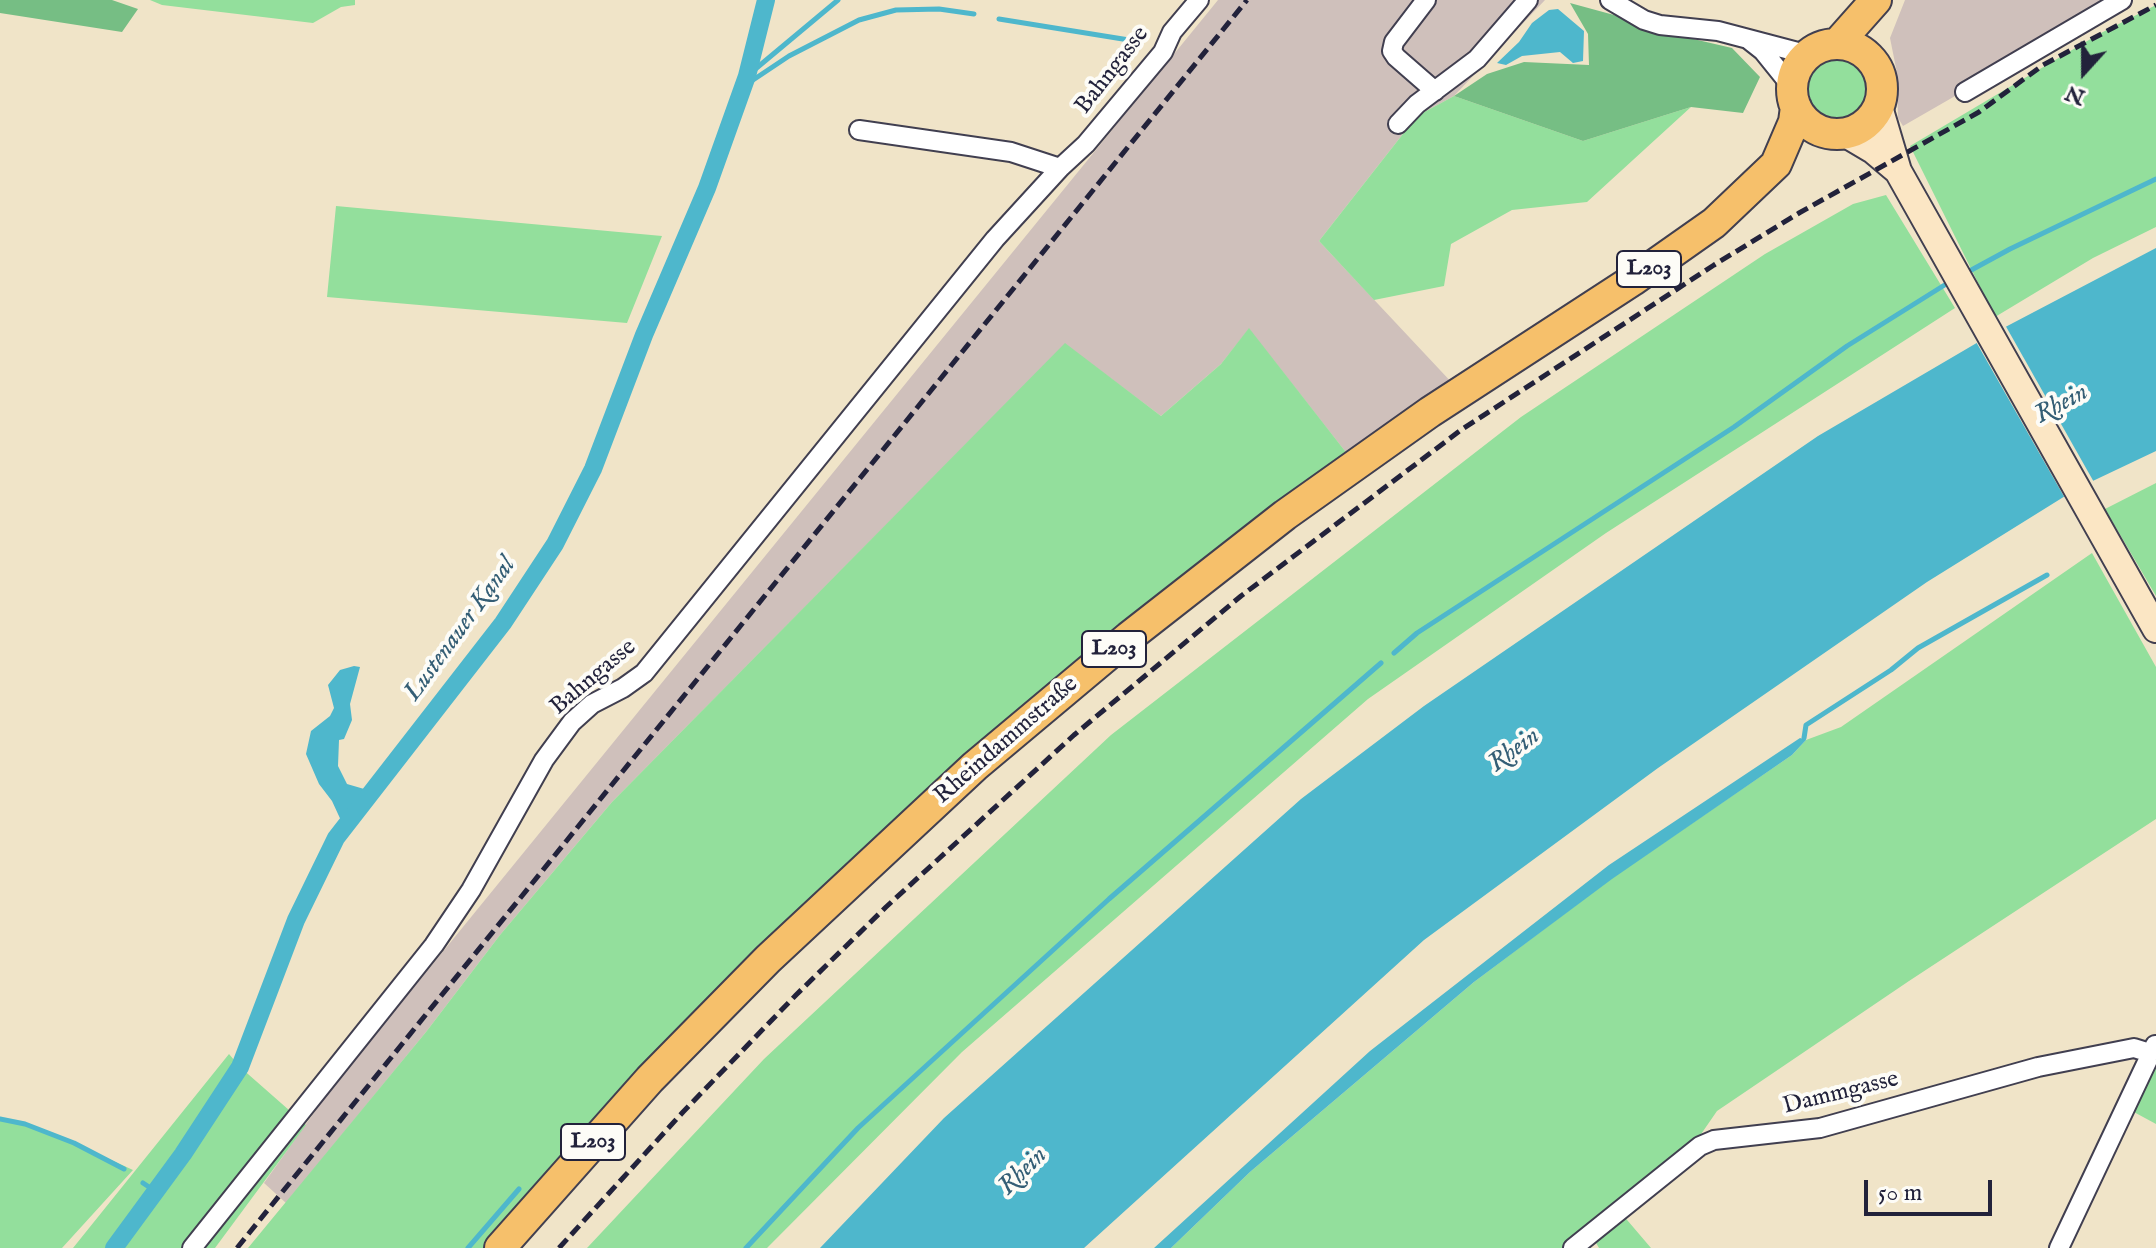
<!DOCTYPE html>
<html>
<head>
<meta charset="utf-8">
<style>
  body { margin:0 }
  #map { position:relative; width:2156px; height:1248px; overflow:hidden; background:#f0e4c8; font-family:"IM FELL English",serif }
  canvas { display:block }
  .north { position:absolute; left:2044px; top:32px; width:80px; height:80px; -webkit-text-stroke:6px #fdfcf7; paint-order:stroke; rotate:201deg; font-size:22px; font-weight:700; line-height:32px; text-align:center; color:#22223b }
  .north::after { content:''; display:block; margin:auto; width:28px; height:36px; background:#22223b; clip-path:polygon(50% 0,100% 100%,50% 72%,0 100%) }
  .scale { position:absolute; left:1864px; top:1180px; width:128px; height:36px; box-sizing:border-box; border:4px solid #22223b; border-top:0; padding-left:10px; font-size:24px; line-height:28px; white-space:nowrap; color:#22223b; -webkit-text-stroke:6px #fdfcf7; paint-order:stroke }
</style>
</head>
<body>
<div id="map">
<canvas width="2156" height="1248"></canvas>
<div class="north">N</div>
<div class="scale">50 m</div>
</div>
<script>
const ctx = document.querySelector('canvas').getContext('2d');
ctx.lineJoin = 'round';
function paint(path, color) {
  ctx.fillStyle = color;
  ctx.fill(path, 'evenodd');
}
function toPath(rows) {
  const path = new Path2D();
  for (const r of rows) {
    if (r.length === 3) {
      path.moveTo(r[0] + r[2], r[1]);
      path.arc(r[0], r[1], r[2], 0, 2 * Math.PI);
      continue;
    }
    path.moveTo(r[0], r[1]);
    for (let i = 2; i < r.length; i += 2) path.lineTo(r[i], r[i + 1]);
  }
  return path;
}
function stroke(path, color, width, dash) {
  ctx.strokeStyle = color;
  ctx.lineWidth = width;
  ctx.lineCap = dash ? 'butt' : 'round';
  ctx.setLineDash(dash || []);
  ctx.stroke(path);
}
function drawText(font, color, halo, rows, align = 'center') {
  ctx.font = font + ' "IM FELL English",serif';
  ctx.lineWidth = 8;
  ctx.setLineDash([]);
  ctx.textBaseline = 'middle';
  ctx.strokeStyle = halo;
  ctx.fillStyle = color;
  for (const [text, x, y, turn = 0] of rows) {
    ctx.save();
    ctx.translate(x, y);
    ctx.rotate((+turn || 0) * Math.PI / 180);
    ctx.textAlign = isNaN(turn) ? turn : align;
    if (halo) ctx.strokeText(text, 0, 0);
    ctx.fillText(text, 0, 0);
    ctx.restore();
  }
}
const industrial = toPath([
  [1218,0,1545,0,1454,96,1417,116,1319,241,1455,386,1352,460,1249,329,1221,364,1161,416,1065,344,612,802,500,935,426,1032,286,1203,264,1183,331,1089],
  [1905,0,2122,0,1903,126,1898,118,1897,73,1890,38]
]);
const green = toPath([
  [150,0,355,0,355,5,341,7,313,23,162,5],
  [2156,5,2156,227,2093,258,1995,317,1910,146,2099,34],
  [1837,89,33],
  [1454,96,1583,141,1691,107,1587,202,1512,210,1451,244,1444,286,1374,300,1319,241,1417,116],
  [1886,195,1955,308,1606,533,1368,699,962,1052,767,1248,587,1248,764,1059,1111,735,1521,417,1765,254,1853,204],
  [336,206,662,236,627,323,327,297],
  [1249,328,1352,460,1087,660,877,836,554,1167,488,1248,248,1248,426,1032,500,935,612,802,1065,343,1161,416,1221,364],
  [2156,483,2156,596,2105,509],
  [2092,553,2156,667,2156,819,1909,981,1717,1111,1697,1140,1622,1214,1651,1248,1599,1248,1595,1241,1587,1248,1171,1248,1250,1172,1474,982,1612,878,1792,755,1806,740,1841,727],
  [229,1054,240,1067,306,1125,215,1248,73,1248],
  [2156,1063,2156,1124,2132,1111],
  [0,1119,25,1124,74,1143,133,1170,62,1248,0,1248]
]);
const forest = toPath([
  [0,0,112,0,138,9,122,32,0,13],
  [1570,3,1614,15,1646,28,1732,48,1760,77,1743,113,1691,107,1583,141,1454,96,1487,74,1524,62,1589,65,1588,34]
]);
const water = toPath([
  [1558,9,1584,31,1583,61,1573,63,1560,52,1522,56,1506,65,1497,63,1519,42,1532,23,1549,10],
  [2156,248,2156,451,2078,488,1927,582,1658,768,1424,940,1084,1248,820,1248,944,1118,1301,799,1424,706,1818,436,1992,334],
  [354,666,360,667,350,704,352,720,344,739,339,740,338,766,347,784,371,791,344,827,332,801,319,784,306,754,311,731,330,716,334,708,328,685,340,670],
  [1800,738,1806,740,1792,755,1612,879,1474,982,1250,1172,1171,1248,1154,1248,1370,1051,1609,865]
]);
const pier = toPath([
  [2004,323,2095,484,2066,500,1975,340]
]);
const stream = toPath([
  [999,19,1129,40],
  [747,76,838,0],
  [744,86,789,56,859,20,896,10,939,9,974,14],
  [1964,274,2010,249,2156,179],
  [1394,653,1417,633,1734,427,1847,346,1951,281],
  [1804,738,1806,725,1891,670,1918,648,2047,575],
  [0,1119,25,1124,74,1143,124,1169],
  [143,1183,155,1191],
  [468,1248,519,1189],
  [746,1248,858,1128,1109,899,1381,663]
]);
const canal = toPath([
  [114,1248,183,1154,240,1067,296,920,336,838,503,623,555,544,593,469,644,335,707,188,747,76,766,0]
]);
const street = toPath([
  [1426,0,1394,42,1392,51,1396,57,1435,91],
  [1610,0,1644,20,1660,25,1718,31,1809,55],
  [1749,40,1763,51,1792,87],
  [1965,92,2122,0],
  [1398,124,1417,104,1477,59,1528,0],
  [859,130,1011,152,1060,168],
  [192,1248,434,945,471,890,544,760,572,722,592,704,623,688,644,673,995,239,1060,168,1086,144,1163,52,1172,32,1199,0],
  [1573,1248,1700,1146,1714,1140,1820,1128,2038,1067,2134,1048,2150,1053],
  [2059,1248,2155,1045]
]);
const secondary = toPath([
  [1879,107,1898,171,2156,629],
  [1846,134,1873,150,1898,171]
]);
const primary = toPath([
  [1837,44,1876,0],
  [1837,89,45],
  [500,1248,650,1079,768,959,975,766,1129,637,1285,515,1430,412,1633,280,1714,223,1776,164,1794,122,1796,107]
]);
const rail = toPath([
  [237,1248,1247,0],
  [559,1248,683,1112,796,995,886,907,1074,735,1241,596,1461,430,1714,265,1799,213,1979,112,2043,65,2156,5]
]);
const shields = [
  [1649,269,64],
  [1114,649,64],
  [593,1142,64]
];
const shieldNames = [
  ["L203",1649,269],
  ["L203",1114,649],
  ["L203",593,1142]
];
const streetNames = [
  ["Bahngasse",1113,71,-52],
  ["Bahngasse",594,678,-40],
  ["Rheindammstraße",1007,741,-41],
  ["Dammgasse",1841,1094,-14]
];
const waterNames = [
  ["Rhein",2062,405,-29],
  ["Lustenauer Kanal",461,630,-54],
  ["Rhein",1515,751,-37],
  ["Rhein",1024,1172,-45]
];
paint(industrial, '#cfc0bb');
paint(green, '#93df9c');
paint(forest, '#76be84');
paint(water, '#4eb7cc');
paint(pier, '#f0e4c8');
stroke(stream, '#4eb7cc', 5);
stroke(canal, '#4eb7cc', 18);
stroke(street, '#413f50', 22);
stroke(secondary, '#413f50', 30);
stroke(primary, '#413f50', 34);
stroke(street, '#fff', 18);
stroke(secondary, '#fbe6c4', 26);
stroke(primary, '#f6c06b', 30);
stroke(rail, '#22223b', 5, [12, 6]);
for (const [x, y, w] of shields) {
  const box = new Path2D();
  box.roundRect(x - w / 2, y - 18, w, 36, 6);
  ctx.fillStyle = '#fdfcf7';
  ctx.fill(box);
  stroke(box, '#22223b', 2);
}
drawText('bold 22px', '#22223b', null, shieldNames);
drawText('24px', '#22223b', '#fdfcf7', streetNames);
drawText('italic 26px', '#345e75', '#fdfcf7', waterNames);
</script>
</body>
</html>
